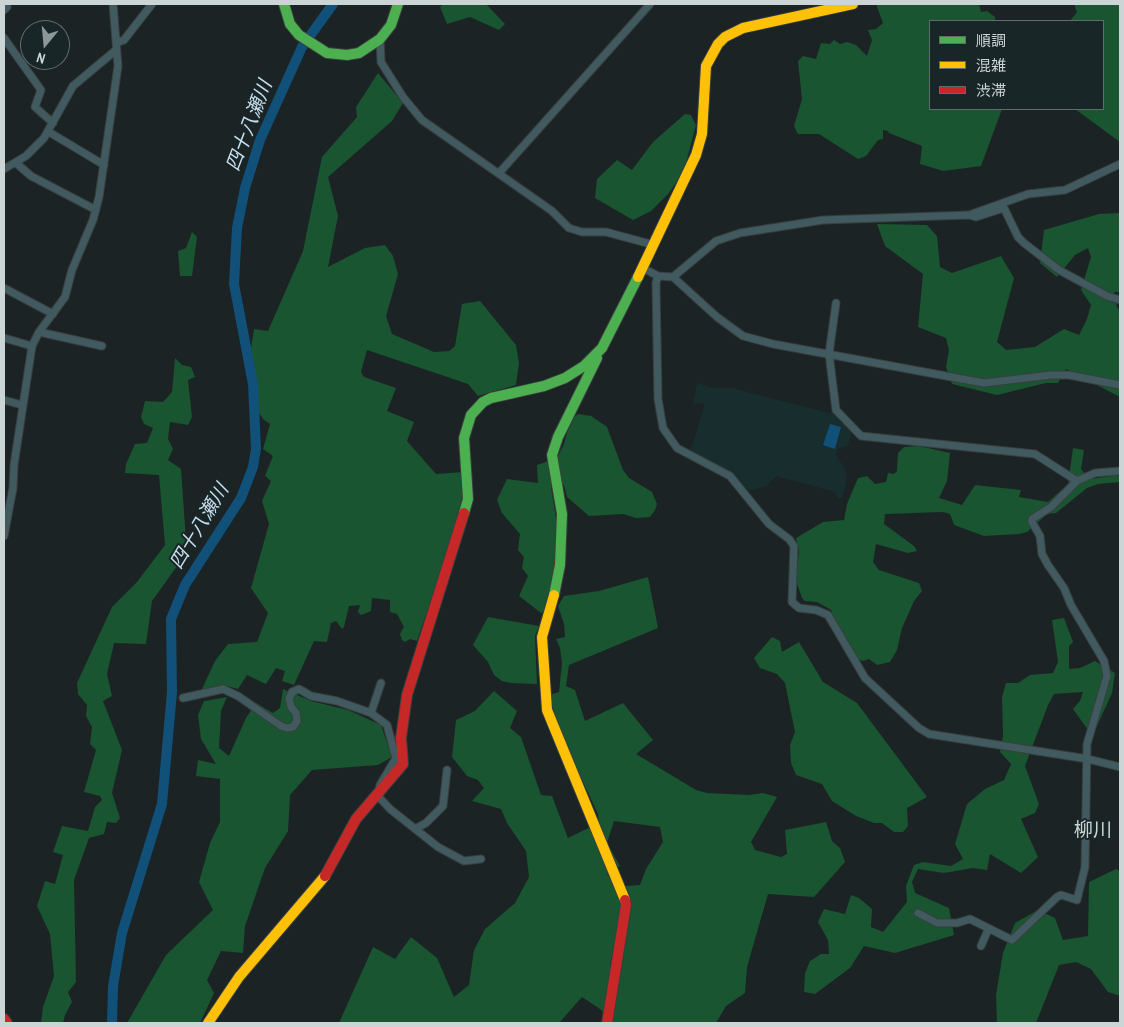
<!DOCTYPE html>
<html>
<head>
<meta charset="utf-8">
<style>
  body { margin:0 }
  #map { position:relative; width:1124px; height:1027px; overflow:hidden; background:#1c2324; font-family:"Archivo Narrow","Noto Sans JP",sans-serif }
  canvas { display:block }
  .frame { position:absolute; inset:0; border:5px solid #ccd5d5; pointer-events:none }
  .legend { position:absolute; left:929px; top:20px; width:175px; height:90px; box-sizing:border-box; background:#182627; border:1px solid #606c6d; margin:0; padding:6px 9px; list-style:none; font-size:15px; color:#ccd5d5 }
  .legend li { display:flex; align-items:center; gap:10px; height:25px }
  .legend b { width:25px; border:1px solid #606c6d }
  .north { position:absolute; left:20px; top:20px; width:50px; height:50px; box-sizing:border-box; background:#182627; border:1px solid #606c6d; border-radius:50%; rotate:197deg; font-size:14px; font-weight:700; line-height:20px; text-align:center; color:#ccd5d5 }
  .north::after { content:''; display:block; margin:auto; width:18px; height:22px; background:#8e9797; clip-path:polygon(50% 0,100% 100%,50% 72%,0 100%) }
</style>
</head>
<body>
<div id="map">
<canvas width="1124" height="1027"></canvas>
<div class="frame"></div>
<ul class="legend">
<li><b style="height:6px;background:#4caf50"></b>順調</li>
<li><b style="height:6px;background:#ffc107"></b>混雑</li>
<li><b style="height:6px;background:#c62828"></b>渋滞</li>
</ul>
<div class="north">N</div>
</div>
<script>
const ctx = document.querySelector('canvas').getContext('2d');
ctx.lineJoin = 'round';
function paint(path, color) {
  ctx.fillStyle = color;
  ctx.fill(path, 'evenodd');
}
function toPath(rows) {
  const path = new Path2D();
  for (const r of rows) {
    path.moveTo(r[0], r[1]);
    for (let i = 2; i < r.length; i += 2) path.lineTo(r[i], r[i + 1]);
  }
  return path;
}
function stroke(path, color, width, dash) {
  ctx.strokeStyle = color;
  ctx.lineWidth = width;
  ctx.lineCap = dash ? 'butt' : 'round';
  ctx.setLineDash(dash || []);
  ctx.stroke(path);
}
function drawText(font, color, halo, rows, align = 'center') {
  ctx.font = font + ' "Archivo Narrow","Noto Sans JP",sans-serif';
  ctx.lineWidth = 4;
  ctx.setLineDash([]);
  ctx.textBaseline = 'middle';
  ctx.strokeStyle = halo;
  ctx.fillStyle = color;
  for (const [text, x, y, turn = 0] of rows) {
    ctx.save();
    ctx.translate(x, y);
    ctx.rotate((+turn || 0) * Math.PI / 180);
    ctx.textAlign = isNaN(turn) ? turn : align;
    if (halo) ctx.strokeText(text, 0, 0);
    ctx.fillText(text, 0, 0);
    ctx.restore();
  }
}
const built = toPath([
  [697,383,713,388,732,388,829,413,835,409,852,431,848,445,838,449,836,455,846,470,846,483,842,498,838,498,835,492,776,476,767,486,747,491,727,470,690,453,704,406,703,403,693,404]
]);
const forest = toPath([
  [443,4,486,4,505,24,499,30,470,17,447,24,440,7],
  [876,4,979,4,981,12,987,11,995,17,995,21,930,21,930,109,1002,109,981,166,943,171,920,164,922,146,889,133,888,131,883,130,883,139,878,140,866,156,858,159,819,134,798,134,794,126,802,99,798,61,803,56,816,59,821,43,830,44,834,40,840,44,847,42,856,45,867,56,872,40,868,30,876,29,883,23],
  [1074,4,1120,4,1120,142,1075,109,1103,109,1103,21,1070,21,1077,12],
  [378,73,403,103,392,121,328,177,338,216,328,267,365,248,385,245,393,256,398,274,386,316,392,334,434,352,449,351,455,346,462,304,480,301,516,345,519,363,516,385,478,396,468,384,367,350,361,372,364,377,396,388,387,411,414,422,407,441,436,474,463,472,462,508,417,641,410,639,405,642,402,640,400,634,404,627,397,614,390,612,390,600,372,598,371,611,361,615,358,612,360,605,349,606,344,627,342,629,336,621,331,623,327,642,314,641,294,685,282,681,285,671,276,668,266,684,247,675,238,689,222,685,201,691,215,661,228,644,257,642,268,613,251,588,269,524,262,501,271,481,265,476,273,456,263,449,270,424,263,419,258,411,258,393,250,355,254,329,268,331,303,251,322,157,357,117,356,107],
  [685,114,691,115,696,125,684,171,669,193,651,211,633,220,595,198,597,179,617,160,632,170,653,142],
  [1120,213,1120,292,1114,292,1117,308,1120,309,1120,397,1066,369,1058,383,1046,383,997,395,952,384,946,367,949,350,946,338,918,327,923,274,885,246,877,224,927,225,937,236,940,267,952,273,1001,256,1014,278,997,342,1006,350,1035,347,1064,329,1079,335,1087,319,1091,305,1081,290,1091,257,1088,248,1075,255,1057,277,1040,263,1044,230,1099,214],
  [192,232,197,237,192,276,180,276,178,251,186,248],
  [175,358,182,365,191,367,195,377,188,380,192,417,188,425,170,422,168,439,173,449,168,460,181,469,186,540,180,562,152,601,146,644,114,643,107,674,112,696,103,701,122,750,112,793,120,818,116,823,107,822,104,834,89,838,74,880,76,982,68,992,72,1002,65,1015,63,1023,41,1023,43,1007,54,976,50,934,37,906,45,881,55,884,63,855,53,852,62,826,88,831,95,807,102,800,100,796,84,792,96,750,90,744,92,727,86,716,87,705,78,694,77,683,112,607,137,582,165,545,159,475,125,473,126,464,135,444,147,443,153,428,144,424,141,417,145,401,163,402,172,392],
  [578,414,591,416,607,427,623,470,629,478,652,492,657,504,655,510,650,517,636,518,623,514,589,516,567,497,564,485,551,487,558,531,555,576,546,610,541,613,519,596,528,576,522,568,524,557,518,550,520,534,502,513,497,500,507,479,538,483,537,465,557,458,564,444,571,419],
  [919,446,950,453,947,481,939,498,962,505,975,485,1021,490,1019,497,1048,502,1068,484,1073,448,1084,450,1081,469,1089,479,1120,475,1120,482,1098,484,1087,488,1056,513,1047,514,1027,532,1019,534,984,536,954,525,950,514,943,512,885,514,884,524,914,546,917,551,908,553,876,544,873,562,879,570,919,583,922,591,914,601,902,628,897,650,890,662,877,665,869,659,863,661,847,657,831,610,817,602,805,601,802,598,796,581,799,550,796,538,823,522,844,520,847,504,858,478,867,476,875,484,886,482,888,473,894,474,897,471,898,453,904,447],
  [648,577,658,628,569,665,566,686,575,690,585,721,623,703,653,740,636,754,696,790,707,793,749,795,763,793,777,797,751,842,755,850,781,857,787,854,785,830,826,822,832,841,840,848,845,862,814,897,768,894,747,967,745,993,726,1006,716,1023,611,1023,612,1020,600,1009,582,997,559,1023,339,1023,373,947,395,959,411,937,437,958,454,997,469,985,474,950,485,929,515,903,529,877,526,851,507,823,501,809,472,801,484,788,478,780,467,776,452,757,456,720,475,711,494,691,517,711,510,728,521,737,541,795,552,796,568,838,599,823,598,814,560,733,549,695,559,692,562,663,560,648,556,639,565,637,564,624,558,606,564,596,599,591],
  [614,821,660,827,663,842,646,869,640,885,626,886,630,917,619,967,610,965,621,910,619,888,607,874,620,866,607,843],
  [488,617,539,626,535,636,537,684,511,683,502,681,494,675,488,662,473,645],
  [1064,618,1073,642,1069,646,1069,669,1080,668,1095,661,1115,673,1112,693,1097,726,1088,730,1073,709,1080,701,1083,692,1054,694,1048,705,1025,766,1039,804,1035,813,1021,819,1038,857,1021,873,990,854,987,870,973,868,944,873,918,869,912,882,915,893,949,908,954,935,895,953,864,946,850,968,815,994,804,992,805,973,810,961,821,954,829,954,828,940,818,922,824,909,845,914,851,895,859,898,872,909,871,927,883,932,907,902,906,886,914,865,923,862,951,866,963,859,955,844,967,804,985,789,1004,780,1011,764,1000,752,1003,736,1002,697,1006,683,1018,683,1030,675,1053,673,1058,662,1052,620],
  [772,637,780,641,782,652,799,642,823,682,857,703,927,797,907,808,908,826,903,832,894,832,882,823,874,823,856,816,832,801,822,784,796,775,791,763,790,745,795,732,785,683,777,674,760,668,754,658],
  [283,689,311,701,348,710,381,725,392,757,378,765,312,770,290,795,288,831,265,868,245,926,243,953,221,951,207,980,214,993,200,1023,127,1023,166,955,213,910,199,882,210,843,220,822,220,779,196,776,198,760,216,764,201,739,198,715,204,701,227,697,221,711,219,748,229,756,246,718,256,703,273,713,280,708],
  [1116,869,1120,871,1120,996,1108,992,1091,969,1076,962,1059,965,1036,1023,997,1023,996,995,1003,953,1015,923,1038,910,1055,918,1063,940,1088,936,1089,882]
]);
const water = toPath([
  [830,424,841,427,835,449,823,445]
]);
const river = toPath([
  [112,1023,113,986,122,933,162,804,172,692,171,619,185,585,241,498,253,467,256,449,253,384,234,284,237,228,245,188,260,140,302,47,333,4]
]);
const street = toPath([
  [4,10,7,7,5,4],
  [4,38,41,90,35,107,53,123],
  [380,39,381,62,403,97,422,120,552,211,569,228,582,232,606,232,654,245],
  [116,43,124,40,152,4],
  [49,132,104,165],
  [16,163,31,176,96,210],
  [4,169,26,156,44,138,73,86,116,50],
  [500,172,650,4],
  [972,214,1028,194,1065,190,1120,164],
  [643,268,658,276,673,277,717,317,743,336,773,344,984,383,1051,375,1069,375,1120,385],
  [658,276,656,283,658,399,663,428,677,448,730,476,769,524,789,539,794,546,792,602,799,608,816,610,828,615,865,678,919,728,929,734,1088,759,1120,767],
  [673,277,716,241,740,233,823,220,969,215,976,217,1004,208,1018,237,1024,243,1059,270,1107,296,1120,300],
  [4,288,53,314],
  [836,303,829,354,836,410,861,436,1035,454,1077,481],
  [39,332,102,346],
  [4,338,32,346],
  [4,400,22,405],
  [4,536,13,488,14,465,32,346,39,332,65,297,72,270,93,220,99,197,118,66,113,4],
  [183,698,223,689,238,696,281,726,287,728,293,727,297,721,296,713,291,707,289,699,292,692,299,689,311,696,337,701,371,713,387,725,396,758,380,785,378,796,390,809,438,847,464,861,481,859],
  [371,713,381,683],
  [415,829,426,823,443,806,447,770],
  [918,913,937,923,957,923,970,919,1012,940,1057,897,1061,895,1077,900,1085,867,1087,744,1107,676,1104,661,1071,605,1064,588,1048,565,1042,554,1040,536,1032,522,1032,519,1051,507,1077,481,1095,473,1120,471],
  [981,946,988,930]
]);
const fast = toPath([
  [284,4,290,24,299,35,327,53,347,55,359,53,380,39,391,25,398,4],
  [464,513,468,499,464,438,471,415,483,402,491,398,544,386,565,378,584,366,602,348,638,277],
  [554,595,560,565,562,514,552,455,558,437,597,358]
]);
const slow = toPath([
  [638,277,696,155,702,134,706,66,718,44,725,37,743,28,853,4],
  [554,595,542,637,547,710,625,900],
  [208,1023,239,977,325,876]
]);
const jam = toPath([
  [325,876,356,819,403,764,401,738,407,695,464,513],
  [4,1019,7,1023],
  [607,1023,626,905,625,900]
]);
const waterNames = [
  ["四十八瀬川",250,126,-69],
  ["四十八瀬川",200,527,-59]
];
const neighbourhoodNames = [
  ["柳川",1093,831]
];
paint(built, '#172d2e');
paint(forest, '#195530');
paint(water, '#105079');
stroke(river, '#105079', 10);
stroke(street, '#393f3f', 9);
stroke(fast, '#393f3f', 12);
stroke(slow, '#393f3f', 12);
stroke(jam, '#393f3f', 12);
stroke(street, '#415a60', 7);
stroke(fast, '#4caf50', 10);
stroke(slow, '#ffc107', 10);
stroke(jam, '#c62828', 10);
drawText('italic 19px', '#cbdeee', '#182627', waterNames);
drawText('19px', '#ccd5d5', '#182627', neighbourhoodNames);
</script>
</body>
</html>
